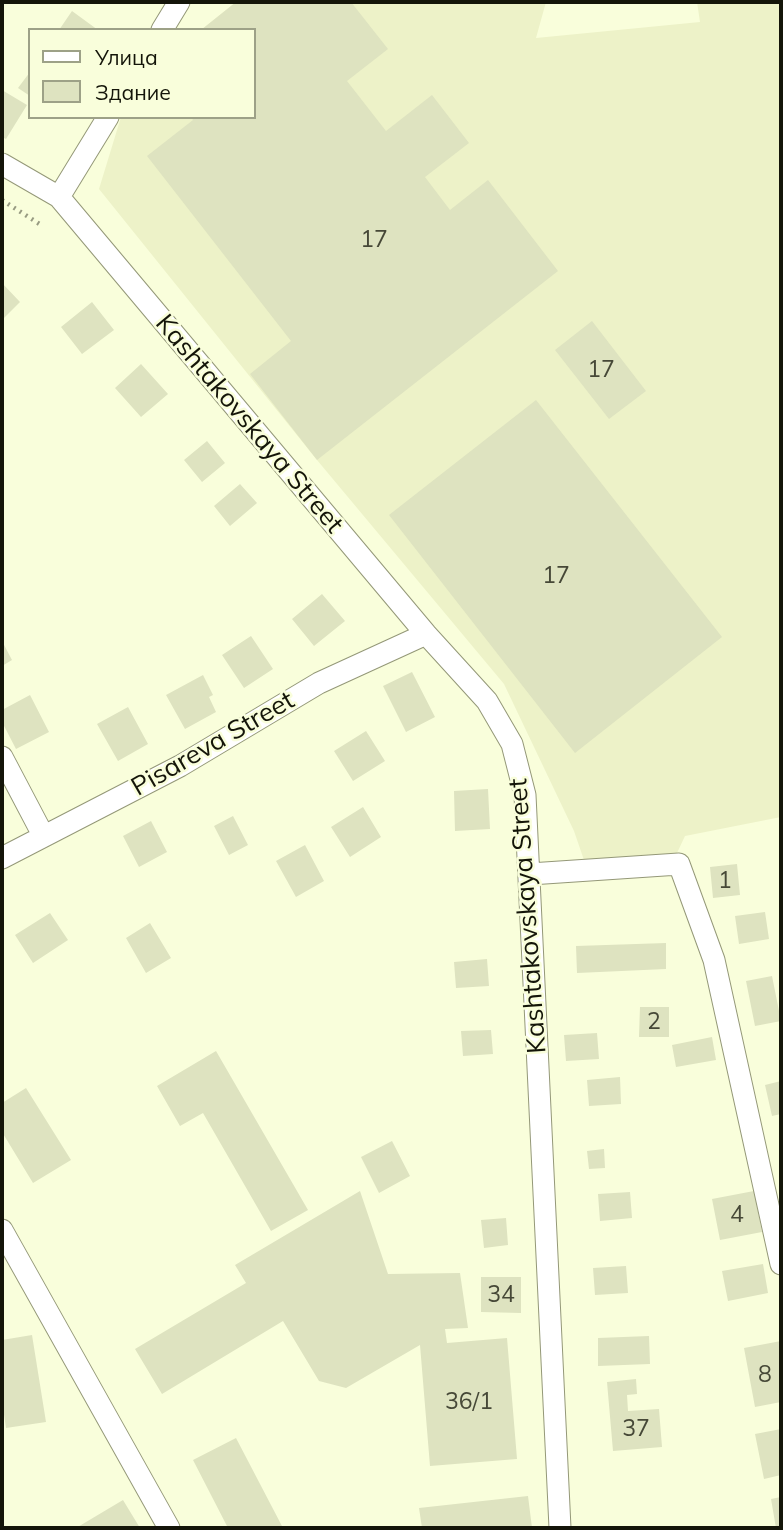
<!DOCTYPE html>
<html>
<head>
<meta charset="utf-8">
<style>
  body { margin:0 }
  #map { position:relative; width:783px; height:1530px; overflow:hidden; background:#f9fedb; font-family:Mulish,sans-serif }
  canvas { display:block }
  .frame { position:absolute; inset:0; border:4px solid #141509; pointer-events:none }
  .legend { position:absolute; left:28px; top:28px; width:228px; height:91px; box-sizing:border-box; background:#f9fedb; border:2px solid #9da187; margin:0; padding:9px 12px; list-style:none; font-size:21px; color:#141509 }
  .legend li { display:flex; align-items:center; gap:14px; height:35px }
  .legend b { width:35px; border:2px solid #9da187 }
</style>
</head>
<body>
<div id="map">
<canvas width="783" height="1530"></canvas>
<div class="frame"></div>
<ul class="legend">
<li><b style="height:9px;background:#fff"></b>Улица</li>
<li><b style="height:19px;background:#dee3c0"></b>Здание</li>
</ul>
</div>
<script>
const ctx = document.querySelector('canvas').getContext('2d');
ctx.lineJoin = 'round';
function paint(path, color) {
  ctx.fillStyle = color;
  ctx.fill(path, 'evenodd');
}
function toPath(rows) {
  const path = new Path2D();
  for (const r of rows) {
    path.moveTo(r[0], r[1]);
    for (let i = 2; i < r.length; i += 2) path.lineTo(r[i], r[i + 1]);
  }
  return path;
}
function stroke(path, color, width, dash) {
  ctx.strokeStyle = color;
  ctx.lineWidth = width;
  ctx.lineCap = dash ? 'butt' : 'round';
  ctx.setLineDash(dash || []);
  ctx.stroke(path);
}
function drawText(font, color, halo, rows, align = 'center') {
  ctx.font = font + ' Mulish,sans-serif';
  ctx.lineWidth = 5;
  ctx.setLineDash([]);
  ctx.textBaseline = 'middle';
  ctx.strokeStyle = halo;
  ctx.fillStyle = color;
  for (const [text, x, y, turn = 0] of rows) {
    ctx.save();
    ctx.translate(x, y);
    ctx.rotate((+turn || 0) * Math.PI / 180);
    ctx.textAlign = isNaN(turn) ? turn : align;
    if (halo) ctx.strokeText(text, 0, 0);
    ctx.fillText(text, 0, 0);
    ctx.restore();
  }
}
const built = toPath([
  [236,2,546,2,536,38,700,22,697,2,781,2,781,817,685,836,677,853,585,863,574,831,504,684,317,460,99,189,121,117,254,117,254,30,201,30]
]);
const building = toPath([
  [236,2,351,2,388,49,347,81,386,131,432,95,469,143,425,177,450,210,488,180,558,271,317,460,250,374,291,341,147,156,193,120,191,117,254,117,254,30,201,30],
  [72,11,98,30,59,30],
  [30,72,30,96,18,88],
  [2,90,27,105,6,139,2,137],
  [2,283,20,302,2,320],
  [92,302,114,330,82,354,61,327],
  [592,321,646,391,609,419,555,350],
  [141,364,168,394,141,417,115,388],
  [536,400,722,637,575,753,389,515],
  [207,441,225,463,202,482,184,460],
  [240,484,257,503,230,526,214,506],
  [322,594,345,621,314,646,292,619],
  [251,636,273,669,244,688,222,655],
  [2,641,12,660,2,666],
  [412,672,435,717,406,732,383,686],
  [203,675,213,695,209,697,216,712,185,729,166,695],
  [30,695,49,732,16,749,2,722,2,710],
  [128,707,148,744,118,761,97,724],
  [366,731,385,761,353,781,334,751],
  [488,789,490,829,455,831,454,791],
  [363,807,381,837,350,857,331,827],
  [233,816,248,845,229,855,214,826],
  [151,821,167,852,139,867,123,836],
  [305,845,324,881,296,897,276,861],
  [737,864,740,895,713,898,710,867],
  [765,912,769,939,739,944,735,916],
  [50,913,68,940,33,963,15,935],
  [150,923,171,958,146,973,126,938],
  [666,943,666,969,577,973,576,946],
  [487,959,489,986,456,988,454,962],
  [772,976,781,1021,755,1026,746,981],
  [640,1007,669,1007,669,1037,639,1037],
  [491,1030,493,1054,463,1056,461,1031],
  [597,1033,599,1059,566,1061,564,1035],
  [712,1037,716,1060,676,1067,672,1045],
  [216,1051,308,1210,271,1231,203,1113,180,1126,157,1086],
  [620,1077,621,1104,589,1106,587,1080],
  [781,1081,781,1114,772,1116,765,1085],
  [26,1088,71,1160,33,1183,2,1132,2,1103],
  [392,1141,410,1176,379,1193,361,1157],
  [604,1149,605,1168,589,1169,587,1151],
  [360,1191,388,1274,460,1273,468,1328,445,1329,447,1343,507,1338,517,1459,430,1466,420,1345,346,1388,319,1381,283,1321,162,1394,135,1349,246,1283,235,1265],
  [754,1191,762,1232,720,1240,712,1199],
  [630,1192,632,1218,600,1221,598,1194],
  [506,1218,508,1245,484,1248,481,1220],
  [763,1264,768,1293,728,1301,722,1271],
  [626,1266,628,1293,595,1295,593,1268],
  [481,1277,521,1277,521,1313,481,1312],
  [32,1335,46,1422,6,1428,2,1401,2,1340],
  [649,1336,650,1364,598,1366,598,1338],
  [781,1341,781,1402,755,1407,744,1348],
  [636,1379,637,1394,627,1395,628,1411,659,1409,662,1447,613,1451,607,1382],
  [781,1429,781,1475,764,1479,755,1434],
  [236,1438,283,1528,228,1528,193,1460],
  [528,1496,532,1528,422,1528,419,1508],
  [781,1497,781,1528,776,1528,771,1499],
  [123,1500,140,1528,76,1528]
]);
const path = toPath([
  [2,200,41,225]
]);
const minor = toPath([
  [162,30,179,2],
  [2,164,59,197,426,634,487,701,512,744,525,795,560,1528],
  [59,197,108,117],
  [2,757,43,835],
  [2,858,180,766,319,683,426,634],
  [530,874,679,864,714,960,781,1264],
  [2,1230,169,1528]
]);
const numberNames = [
  ["17",374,240],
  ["17",601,370],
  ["17",556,576],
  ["1",725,881],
  ["2",654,1022],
  ["4",737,1215],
  ["34",501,1295],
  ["8",765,1375],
  ["36/1",469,1402],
  ["37",636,1429]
];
const streetNames = [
  ["Kashtakovskaya Street",249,424,50],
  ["Pisareva Street",213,744,-30],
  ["Kashtakovskaya Street",528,916,-94]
];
paint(built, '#edf2c8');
paint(building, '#dee3c0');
stroke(minor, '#949878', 23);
stroke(path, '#989b82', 4.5, [2, 5]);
stroke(minor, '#fff', 21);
drawText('23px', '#464837', null, numberNames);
drawText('26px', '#141509', '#f9fedb', streetNames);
</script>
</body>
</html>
